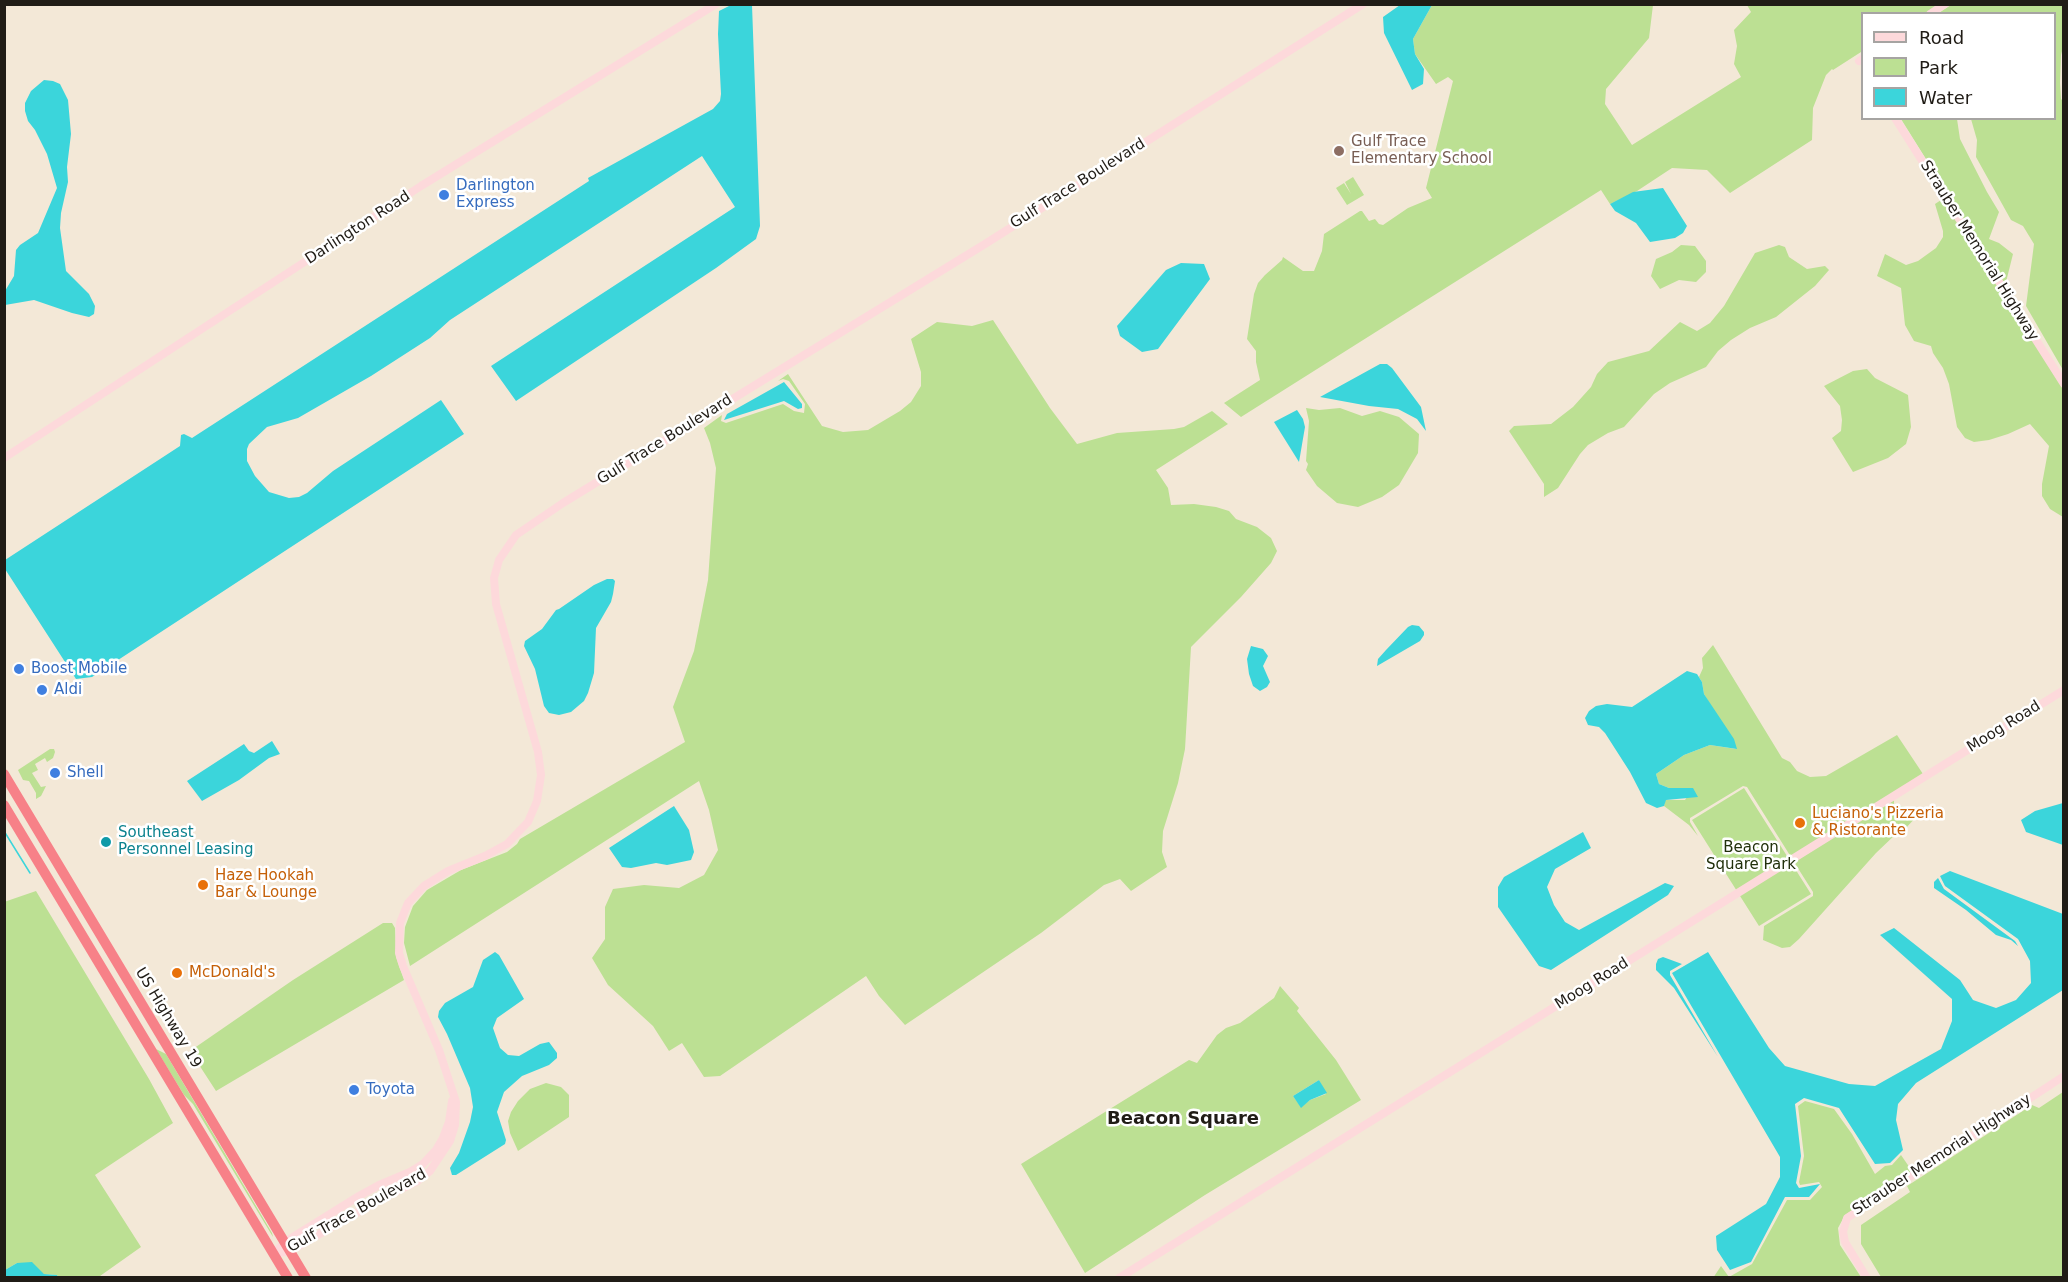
<!DOCTYPE html>
<html>
<head>
<meta charset="utf-8">
<style>
  body { margin:0 }
  #map { position:relative; width:2068px; height:1282px; overflow:hidden; background:#f3e8d7; font-family:"DejaVu Sans",sans-serif }
  canvas { display:block }
  .frame { position:absolute; inset:0; border:6px solid #201c16; pointer-events:none }
  .legend { position:absolute; left:1861px; top:12px; width:195px; height:108px; box-sizing:border-box; background:#fff; border:2px solid #a6a4a2; margin:0; padding:8px 10px; list-style:none; font-size:18px; color:#201c16 }
  .legend li { display:flex; align-items:center; gap:12px; height:30px }
  .legend b { width:30px; border:2px solid #a6a4a2 }
</style>
</head>
<body>
<div id="map">
<canvas width="2068" height="1282"></canvas>
<div class="frame"></div>
<ul class="legend">
<li><b style="height:8px;background:#fdd9db"></b>Road</li>
<li><b style="height:16px;background:#bce093"></b>Park</li>
<li><b style="height:16px;background:#3bd5db"></b>Water</li>
</ul>
</div>
<script>
const ctx = document.querySelector('canvas').getContext('2d');
ctx.lineJoin = 'round';
function paint(path, color) {
  ctx.fillStyle = color;
  ctx.fill(path, 'evenodd');
}
function toPath(rows) {
  const path = new Path2D();
  for (const r of rows) {
    path.moveTo(r[0], r[1]);
    for (let i = 2; i < r.length; i += 2) path.lineTo(r[i], r[i + 1]);
  }
  return path;
}
function stroke(path, color, width, dash) {
  ctx.strokeStyle = color;
  ctx.lineWidth = width;
  ctx.lineCap = dash ? 'butt' : 'round';
  ctx.setLineDash(dash || []);
  ctx.stroke(path);
}
function drawText(font, color, halo, rows, align = 'center') {
  ctx.font = font + ' "DejaVu Sans",sans-serif';
  ctx.lineWidth = 5;
  ctx.setLineDash([]);
  ctx.textBaseline = 'middle';
  ctx.strokeStyle = halo;
  ctx.fillStyle = color;
  for (const [text, x, y, turn = 0] of rows) {
    ctx.save();
    ctx.translate(x, y);
    ctx.rotate((+turn || 0) * Math.PI / 180);
    ctx.textAlign = isNaN(turn) ? turn : align;
    if (halo) ctx.strokeText(text, 0, 0);
    ctx.fillText(text, 0, 0);
    ctx.restore();
  }
}
const green = toPath([
  [1432,5,1653,5,1649,38,1606,89,1605,104,1632,145,1741,77,1734,64,1737,46,1734,30,1751,12,1747,5,1939,5,1925,13,1862,14,1862,53,1861,52,1833,70,1832,69,1826,75,1813,108,1812,140,1730,193,1707,170,1672,168,1637,191,1610,204,1601,190,1241,417,1224,403,1260,380,1256,362,1256,351,1247,339,1254,294,1258,283,1265,275,1282,260,1283,257,1303,271,1314,271,1322,251,1324,234,1360,211,1362,211,1369,221,1375,219,1379,224,1383,225,1408,208,1432,198,1426,188,1453,81,1448,77,1436,84,1415,54,1413,39],
  [1951,5,2063,5,2064,43,2061,55,2060,83,2061,99,2064,102,2063,370,2026,306,2034,244,2023,226,2011,220,1976,157,1977,140,1971,119,2054,118,2054,14,1937,14],
  [1901,119,1957,119,1960,139,1987,192,1999,212,1989,239,1999,243,2013,254,2005,286],
  [1353,177,1364,195,1347,205,1336,188,1344,183,1351,194,1345,182],
  [1935,185,2063,389,2063,517,2050,509,2042,496,2042,484,2049,446,2030,424,2008,434,1989,440,1974,442,1965,438,1957,427,1949,384,1943,368,1933,353,1931,346,1914,341,1905,325,1901,288,1877,276,1885,254,1906,265,1918,261,1936,248,1943,237,1943,231,1935,204,1941,200,1935,191],
  [1681,245,1695,246,1706,261,1706,272,1696,282,1679,280,1660,289,1651,276,1656,259,1672,252],
  [1779,245,1785,247,1789,257,1807,269,1825,266,1829,270,1815,286,1776,317,1750,328,1731,340,1718,351,1706,367,1670,383,1654,394,1624,427,1608,433,1588,445,1580,454,1558,488,1544,497,1544,484,1509,431,1514,426,1551,424,1573,407,1591,387,1597,374,1608,362,1649,351,1680,322,1697,331,1710,323,1724,306,1755,253],
  [993,320,1050,408,1077,444,1117,433,1174,429,1184,427,1212,411,1228,424,1156,470,1168,488,1171,505,1194,504,1216,507,1229,511,1236,519,1257,527,1271,538,1277,551,1271,563,1241,597,1191,647,1185,749,1178,783,1163,831,1162,852,1167,867,1131,891,1120,879,1104,885,1041,933,905,1025,879,996,866,976,720,1076,704,1077,682,1043,669,1051,653,1026,608,985,592,958,605,939,605,907,613,889,644,885,679,888,704,875,718,850,709,810,699,781,410,966,404,943,405,927,413,906,427,890,461,870,507,852,517,844,520,839,685,742,673,707,694,651,708,580,716,468,710,443,704,428,722,415,721,421,726,423,783,404,794,411,804,413,805,404,789,381,783,379,778,381,788,374,822,426,843,432,868,430,900,411,911,402,921,386,921,372,911,339,937,322,972,326],
  [1867,369,1875,378,1908,395,1911,427,1906,444,1888,458,1853,472,1832,438,1841,431,1842,420,1840,406,1824,386,1853,371],
  [1306,408,1319,410,1340,408,1362,416,1380,411,1399,417,1419,434,1418,453,1399,485,1382,497,1358,507,1337,503,1317,486,1306,470,1308,464,1306,461,1309,421],
  [1713,645,1782,758,1790,762,1797,771,1810,777,1826,776,1897,735,1923,774,1791,857,1747,787,1743,786,1690,818,1690,822,1698,836,1689,825,1664,806,1665,800,1685,800,1693,788,1669,788,1659,784,1656,774,1684,755,1710,745,1736,749,1704,694,1702,682,1699,677,1703,668,1702,658],
  [50,749,54,749,55,752,53,758,47,762,45,758,35,764,38,770,32,773,41,787,46,786,41,796,36,799,36,793,29,781,23,780,18,770],
  [1744,788,1811,894,1759,926,1692,820],
  [1894,800,1894,805,1917,809,1920,813,1904,830,1897,833,1876,853,1799,939,1790,947,1782,948,1763,940,1764,926,1813,896,1813,892,1794,862],
  [36,891,149,1079,173,1123,95,1175,141,1247,100,1276,101,1277,58,1277,57,1275,44,1274,17,1263,5,1270,4,902],
  [383,923,392,923,395,928,396,957,404,980,216,1091,190,1051,293,980],
  [1280,986,1299,1008,1297,1011,1336,1060,1361,1100,1205,1195,1085,1273,1021,1164,1189,1060,1197,1063,1217,1035,1226,1028,1240,1023,1274,998],
  [1319,1080,1326,1094,1310,1100,1301,1107,1293,1096],
  [156,1049,166,1054,272,1233,273,1237,193,1104,184,1095],
  [546,1083,561,1087,569,1095,569,1117,518,1151,510,1133,508,1121,511,1112,518,1101,530,1089],
  [2063,1092,2063,1277,1881,1277,1861,1244,1861,1225,1910,1192,1907,1186,1918,1179,2032,1105,2039,1108],
  [1805,1101,1834,1109,1852,1134,1875,1174,1885,1166,1892,1165,1901,1155,1912,1171,1845,1215,1838,1228,1840,1245,1861,1277,1713,1278,1721,1266,1729,1277,1752,1264,1787,1200,1810,1200,1822,1187,1819,1182,1800,1185,1799,1182,1804,1156,1798,1106]
]);
const water = toPath([
  [731,5,752,5,760,226,756,239,716,268,516,401,491,366,735,207,702,156,450,320,430,338,371,376,298,418,267,427,249,444,247,449,247,461,255,476,269,492,289,498,299,497,307,493,333,471,441,400,464,434,92,677,76,679,5,569,5,560,180,446,181,435,184,434,192,438,589,181,588,178,713,109,720,101,721,94,718,34,719,11],
  [1400,5,1432,5,1413,39,1415,54,1424,69,1423,84,1412,90,1384,33,1383,17],
  [44,80,53,81,60,84,68,100,71,134,67,167,68,182,61,213,60,228,66,271,89,294,95,306,94,314,89,317,72,313,34,300,5,305,5,291,14,276,16,250,20,245,38,233,57,188,47,154,35,130,28,121,25,111,25,103,31,91],
  [1663,188,1687,226,1683,233,1675,238,1650,242,1636,223,1615,211,1610,204,1633,192],
  [1181,263,1204,264,1210,279,1158,349,1142,352,1120,336,1117,326,1166,270],
  [1380,364,1387,364,1392,368,1421,407,1426,431,1417,419,1398,409,1369,406,1320,397],
  [784,382,802,404,802,408,798,409,784,401,724,420,727,414],
  [1297,410,1303,419,1305,427,1299,462,1274,422],
  [607,579,613,579,615,581,613,594,611,602,596,628,594,673,588,693,584,701,571,712,559,715,549,713,544,706,535,669,524,646,525,641,542,629,556,610,559,609,594,585],
  [1412,625,1419,626,1424,632,1424,635,1420,641,1377,666,1378,659,1386,650,1408,627],
  [1251,646,1263,649,1268,656,1263,666,1270,682,1267,687,1260,691,1253,686,1249,674,1247,659],
  [1687,671,1697,674,1702,682,1704,694,1734,739,1737,749,1710,745,1684,755,1656,774,1659,784,1669,788,1693,788,1698,797,1666,800,1664,806,1657,808,1646,803,1630,772,1605,733,1599,727,1588,725,1585,718,1589,711,1596,706,1607,704,1632,707],
  [272,741,280,754,269,758,239,780,202,801,187,781,244,744,249,751,254,753],
  [2063,803,2063,845,2026,832,2021,820,2035,811],
  [674,806,689,830,694,852,691,860,667,865,656,863,631,868,622,867,609,848],
  [1583,832,1591,848,1555,869,1547,887,1554,905,1565,922,1579,930,1665,883,1674,886,1668,895,1551,970,1539,966,1498,907,1498,887,1504,877],
  [1950,871,2063,914,2063,990,1916,1083,1898,1104,1896,1120,1903,1150,1890,1163,1875,1164,1839,1108,1804,1098,1795,1104,1801,1156,1796,1183,1799,1188,1820,1184,1809,1197,1785,1197,1751,1262,1730,1270,1717,1250,1716,1236,1766,1204,1780,1177,1780,1157,1672,973,1708,952,1769,1048,1785,1066,1849,1084,1875,1086,1941,1049,1952,1021,1952,999,1880,935,1894,928,1960,980,1973,1000,1996,1008,2016,1000,2031,983,2030,961,2018,939,1945,886,1940,876],
  [1938,878,1944,889,2015,941,2018,946,2011,940,1996,935,1966,910,1934,888,1934,882],
  [495,952,499,955,524,999,497,1018,493,1028,500,1048,508,1055,519,1056,540,1044,549,1042,557,1053,557,1058,549,1065,522,1076,504,1092,497,1112,506,1140,505,1144,456,1175,452,1175,450,1168,459,1153,470,1122,473,1107,470,1088,447,1034,438,1017,439,1011,445,1003,473,987,483,960],
  [1663,957,1682,964,1670,971,1670,975,1718,1057,1674,988,1656,970,1656,964,1658,959],
  [1319,1080,1327,1093,1310,1100,1301,1108,1293,1096],
  [32,1262,44,1274,57,1275,58,1277,5,1277,5,1270,17,1263]
]);
const stream = toPath([
  [4,831,30,873]
]);
const secondary = toPath([
  [1930,14,1945,4],
  [1859,61,1862,59],
  [1895,118,2064,384],
  [4,458,421,186,716,4],
  [273,1254,290,1251,379,1200,416,1182,430,1171,450,1141,455,1125,456,1102,439,1050,403,966,399,953,400,923,408,903,424,886,448,871,485,856,507,844,528,822,537,801,541,775,538,752,496,604,494,578,499,560,516,535,563,503,985,244,1363,4],
  [273,1254,285,1242,359,1196,379,1185,410,1172,423,1164,436,1150,443,1138,449,1122,452,1101],
  [1119,1278,2064,690],
  [1867,1278,1845,1242,1843,1232,1847,1218,2064,1076]
]);
const highway = toPath([
  [4,774,306,1278],
  [4,805,288,1278]
]);
const markers = [
  [1339,151,6,"#8d6e63"],
  [444,195,6,"#3f7fe0"],
  [19,669,6,"#3f7fe0"],
  [42,690,6,"#3f7fe0"],
  [55,773,6,"#3f7fe0"],
  [1800,823,6,"#e8710a"],
  [106,842,6,"#0f9aa8"],
  [203,885,6,"#e8710a"],
  [177,973,6,"#e8710a"],
  [354,1090,6,"#3f7fe0"]
];
const educationNames = [
  ["Gulf Trace",1351,142],
  ["Elementary School",1351,159]
];
const streetNames = [
  ["Gulf Trace Boulevard",1078,184,-32],
  ["Darlington Road",358,228,-33],
  ["Strauber Memorial Highway",1979,251,58],
  ["Gulf Trace Boulevard",665,440,-32],
  ["Moog Road",2004,727,-32],
  ["Moog Road",1592,984,-32],
  ["US Highway 19",168,1018,59],
  ["Strauber Memorial Highway",1942,1155,-33],
  ["Gulf Trace Boulevard",357,1211,-29]
];
const shopNames = [
  ["Darlington",456,186],
  ["Express",456,203],
  ["Boost Mobile",31,669],
  ["Aldi",54,690],
  ["Shell",67,773],
  ["Toyota",366,1090]
];
const foodNames = [
  ["Luciano's Pizzeria",1812,814],
  ["& Ristorante",1812,831],
  ["Haze Hookah",215,876],
  ["Bar & Lounge",215,893],
  ["McDonald's",189,973]
];
const cultureNames = [
  ["Southeast",118,833],
  ["Personnel Leasing",118,850]
];
const parkNames = [
  ["Beacon",1751,848],
  ["Square Park",1751,865]
];
const quarterNames = [
  ["Beacon Square",1183,1119]
];
paint(green, '#bce093');
paint(water, '#3bd5db');
stroke(stream, '#3bd5db', 1.5);
stroke(secondary, '#fdd9db', 8);
stroke(highway, '#f78188', 10);
for (const [x, y, r, color] of markers) {
  const dot = new Path2D();
  dot.arc(x, y, r, 0, 2 * Math.PI);
  ctx.fillStyle = color;
  ctx.fill(dot);
  stroke(dot, '#fff', 2);
}
drawText('15px', '#785e54', '#fff', educationNames, 'left');
drawText('15px', '#201c16', '#fff', streetNames);
drawText('15px', '#366cbe', '#fff', shopNames, 'left');
drawText('15px', '#c56008', '#fff', foodNames, 'left');
drawText('15px', '#0d838f', '#fff', cultureNames, 'left');
drawText('15px', '#21300b', '#fff', parkNames);
drawText('bold 18px', '#201c16', '#fff', quarterNames);
</script>
</body>
</html>
